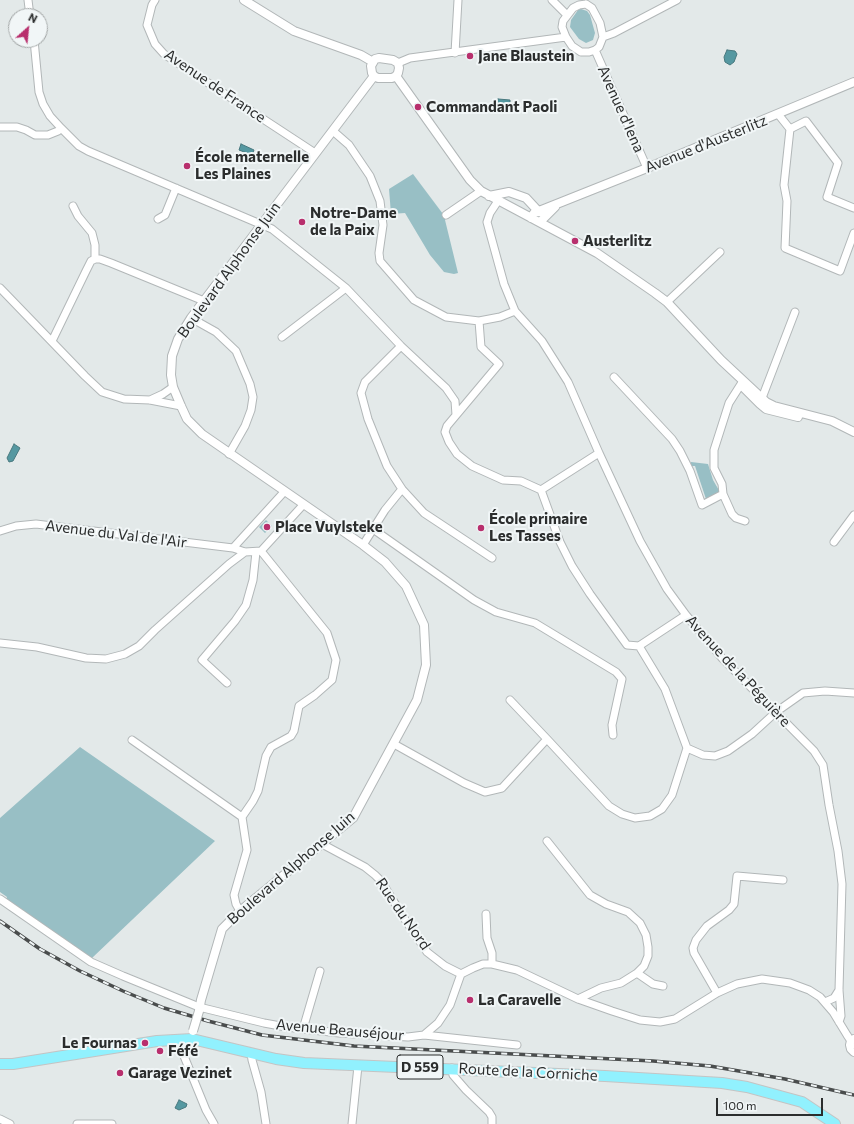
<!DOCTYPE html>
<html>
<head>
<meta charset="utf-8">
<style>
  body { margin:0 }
  #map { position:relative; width:854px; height:1124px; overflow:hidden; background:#e3e9e9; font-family:Commissioner,sans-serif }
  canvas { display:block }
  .north { position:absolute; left:8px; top:8px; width:40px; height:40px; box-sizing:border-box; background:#f1f6f7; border:1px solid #a2a6a6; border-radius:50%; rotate:27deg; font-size:11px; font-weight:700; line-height:16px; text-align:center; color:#2b2d2d }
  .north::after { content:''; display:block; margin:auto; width:14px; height:18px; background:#b82f6d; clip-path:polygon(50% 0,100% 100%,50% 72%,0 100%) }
  .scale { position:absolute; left:716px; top:1098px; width:107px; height:18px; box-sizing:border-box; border:2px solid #2b2d2d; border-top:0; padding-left:5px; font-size:12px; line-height:14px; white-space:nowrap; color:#2b2d2d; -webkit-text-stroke:3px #f1f6f7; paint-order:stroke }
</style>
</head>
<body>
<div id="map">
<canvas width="854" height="1124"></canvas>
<div class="north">N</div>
<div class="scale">100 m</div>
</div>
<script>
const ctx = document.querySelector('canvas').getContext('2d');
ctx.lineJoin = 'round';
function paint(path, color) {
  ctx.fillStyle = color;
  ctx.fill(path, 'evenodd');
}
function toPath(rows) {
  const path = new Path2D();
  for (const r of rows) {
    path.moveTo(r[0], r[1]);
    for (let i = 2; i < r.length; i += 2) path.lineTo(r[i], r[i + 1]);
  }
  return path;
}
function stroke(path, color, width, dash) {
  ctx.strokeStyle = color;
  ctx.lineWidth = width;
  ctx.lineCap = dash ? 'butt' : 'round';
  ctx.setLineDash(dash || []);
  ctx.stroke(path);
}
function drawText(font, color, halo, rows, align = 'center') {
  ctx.font = font + ' Commissioner,sans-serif';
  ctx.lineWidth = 4;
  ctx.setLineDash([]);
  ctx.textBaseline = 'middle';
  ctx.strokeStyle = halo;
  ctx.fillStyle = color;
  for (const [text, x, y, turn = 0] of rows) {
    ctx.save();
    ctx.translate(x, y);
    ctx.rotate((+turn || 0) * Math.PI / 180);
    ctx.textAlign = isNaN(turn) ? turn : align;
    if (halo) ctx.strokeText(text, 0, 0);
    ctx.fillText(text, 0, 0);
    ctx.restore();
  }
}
const green = toPath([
  [581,9,587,11,590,15,595,33,593,40,586,43,579,39,570,27,571,20,578,10],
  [413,174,446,218,445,220,458,273,454,274,444,272,430,255,405,213,391,214,389,189],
  [691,462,708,464,713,480,720,492,706,499,695,466,691,466],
  [266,520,272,526,265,533,259,527],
  [80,747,215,841,92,958,80,952,6,900,7,897,0,892,0,818]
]);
const water = toPath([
  [727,50,735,51,737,54,734,62,730,65,725,62,724,57,727,50],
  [498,99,510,100,510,107,497,105,498,99],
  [241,144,254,150,252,155,239,150,241,144],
  [14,444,20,448,13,461,9,462,7,458,14,444],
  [179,1100,187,1104,186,1107,179,1110,175,1108,179,1100]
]);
const minor = toPath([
  [28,0,30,16],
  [155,0,152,5,147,25,155,44,164,54,315,153],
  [552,0,567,15],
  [586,4,592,8,600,23,603,37,599,47,595,50,589,52,581,52,572,46,566,37,562,27,563,21,573,8,579,5,586,4],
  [603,37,614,33,677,0],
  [34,40,39,92,43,104,50,116,61,128,79,146,88,151,272,229,346,288,401,346,446,388,455,401,456,415],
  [595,50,647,168],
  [455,53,458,0],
  [398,63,410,58,566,37],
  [778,114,790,129,784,185,787,201,785,248,840,271,854,233],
  [0,127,17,127,26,130,35,135,48,135,58,131,61,128],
  [790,129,806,121,838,163,827,197,854,208],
  [333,131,349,145,370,176,380,201,383,225,379,253,380,261,414,300,446,317,479,321,500,317,515,311],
  [498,201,490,213,487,222,504,284,515,311,542,341,568,382,599,453,640,541,667,589,686,615,722,658,814,751,823,765,829,805,838,851,842,884,839,990,841,1016,839,1022],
  [73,206,78,216,92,233,95,245,95,259],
  [446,215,481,191],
  [158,219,165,215,176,188],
  [0,288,85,376,102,392,124,399,150,400,181,406],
  [667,302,720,252],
  [191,318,216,332,236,351,250,384,253,397,251,410,245,426,229,454],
  [282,337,346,288],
  [52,341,86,271,91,261,95,259,100,259,111,263,204,301],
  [614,377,672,439,680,451,690,471,702,505,723,494,722,484,714,468,714,450,729,403,743,381],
  [762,398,795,312],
  [150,400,163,394,173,387],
  [402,489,424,513,492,558],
  [541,490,599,453],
  [723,494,732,514,736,518,745,521],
  [373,529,474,600,496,612,535,623,616,672,622,679,612,725,613,735],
  [0,531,16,526,36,524,233,548,245,552,261,551],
  [834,542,854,515],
  [363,545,385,510,402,489,387,466,368,419,361,393,365,382,401,346],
  [233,548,284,492],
  [261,551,303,505],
  [0,643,37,647,86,658,106,659,125,654,139,646,155,630,229,564,245,552],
  [639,646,686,615],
  [227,683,202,660,235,621,246,605,253,580,256,552],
  [510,700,547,739],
  [132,740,242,817],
  [394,744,464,783,485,792,502,788,547,739,609,806,622,814,635,818,650,816,662,809,672,795,687,748,665,689,639,646,627,645,590,594,572,566,560,542,541,490,521,481,503,480,472,466,457,454,449,442,445,432,447,426,499,364,481,347,479,321],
  [687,748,703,755,715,756,728,751,752,734,776,712,803,693,825,691,854,693],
  [547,841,590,895,606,904,628,912,640,923,646,935,648,947,648,956,644,966,637,973,621,983,601,988,578,999],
  [322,844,365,867,375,875,381,881,404,918,427,952,445,966,461,974],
  [0,899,91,962,123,976,199,1007,264,1023,286,1027,339,1033,408,1037,424,1035,438,1023,450,1005,461,974,473,968,483,964,492,964,517,970,578,999,612,1011,640,1020,660,1022,675,1019,717,993,737,984,762,979,790,983,809,990,820,997,833,1012,847,1035,851,1041],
  [240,911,236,904,234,895,247,850,242,817,253,801,258,791,266,756,271,747,291,736,294,731,299,706,315,695,332,680,336,660,327,633,261,551],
  [486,914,487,938,492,953,492,964],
  [637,973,653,984,663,986],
  [717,993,694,953,693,948,696,940,707,926,729,910,734,904,737,876,783,880],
  [825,1002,834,998,839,990],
  [303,1029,320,971],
  [424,1035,517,1045],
  [177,1039,206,1110,214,1124],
  [251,1053,252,1060,261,1092,266,1124],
  [452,1068,453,1075,466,1090,489,1112,492,1117,492,1124],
  [0,1119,10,1124],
  [77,1124,112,1124],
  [352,1124,358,1066]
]);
const tertiary = toPath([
  [244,0,294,31,361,55,373,62],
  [379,58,393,60,398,63,399,68,398,73,396,76,392,78,378,78,374,76,372,73,371,66,375,59,379,58],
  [396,76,470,180,481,191,597,253,655,293,667,302,721,360,766,402,774,406,832,421,854,432],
  [489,196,509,192,526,198,539,212],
  [531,218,534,213,647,168,854,82],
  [540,222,555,207],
  [742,386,760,404,766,409,798,417],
  [199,1011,201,1000,222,929,240,911,353,818,417,700,426,665,424,625,406,586,385,562,363,545,202,434,187,419,181,406,173,387,171,375,172,356,178,339,191,318,374,76],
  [854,1039,851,1041,850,1045,851,1049,854,1052]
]);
const primary = toPath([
  [0,1064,13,1064,157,1041,192,1039,276,1059,304,1063,605,1076,722,1083,747,1087,802,1102,835,1124]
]);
const rail = toPath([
  [0,921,40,949,80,971,123,991,164,1008,208,1021,262,1035,354,1046,653,1061,710,1066,785,1079,854,1095]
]);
const tertiaryBridge = toPath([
  [193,1031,199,1011]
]);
const markers = [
  [470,56,4,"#b82f6d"],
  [418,107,4,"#b82f6d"],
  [187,166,4,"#b82f6d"],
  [302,222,4,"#b82f6d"],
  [575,241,4,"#b82f6d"],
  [267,527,4,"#b82f6d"],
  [481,528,4,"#b82f6d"],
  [470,1000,4,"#b82f6d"],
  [145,1043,4,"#b82f6d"],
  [160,1051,4,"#b82f6d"],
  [120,1073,4,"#b82f6d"]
];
const shields = [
  [420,1067,46]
];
const shieldNames = [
  ["D 559",420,1067]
];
const poiNames = [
  ["Jane Blaustein",478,56],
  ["Commandant Paoli",426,107],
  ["École maternelle",195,157],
  ["Les Plaines",195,174],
  ["Notre-Dame",310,213],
  ["de la Paix",310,230],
  ["Austerlitz",583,241],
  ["École primaire",489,519],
  ["Les Tasses",489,536],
  ["Place Vuylsteke",275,527],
  ["La Caravelle",478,1000],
  ["Le Fournas",137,1043,"right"],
  ["Féfé",168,1051],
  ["Garage Vezinet",128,1073]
];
const streetNames = [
  ["Avenue de France",215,86,34],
  ["Avenue d'Iena",621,109,66],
  ["Avenue d'Austerlitz",706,144,-22],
  ["Boulevard Alphonse Juin",229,270,-54],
  ["Avenue du Val de l'Air",116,534,7],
  ["Avenue de la Péguière",738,671,47],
  ["Boulevard Alphonse Juin",291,868,-41],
  ["Rue du Nord",403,914,55],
  ["Avenue Beauséjour",340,1030,5],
  ["Route de la Corniche",528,1072,3]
];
paint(green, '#98bfc5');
paint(water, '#5598a1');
stroke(water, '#48787e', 1);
stroke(minor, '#b2b7b8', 9);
stroke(tertiary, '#b2b7b8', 10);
stroke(primary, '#c4c4c4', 12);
stroke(minor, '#fff', 7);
stroke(tertiary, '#fff', 8);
stroke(primary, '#91f1fe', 10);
stroke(rail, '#4a4d4d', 3.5);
stroke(rail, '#f1f6f7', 2, [6]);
stroke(tertiaryBridge, '#b2b7b8', 10, []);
stroke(tertiaryBridge, '#fff', 8);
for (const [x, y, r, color] of markers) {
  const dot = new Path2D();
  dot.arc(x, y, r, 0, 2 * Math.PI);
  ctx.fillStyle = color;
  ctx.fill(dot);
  stroke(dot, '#f1f6f7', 1.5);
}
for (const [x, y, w] of shields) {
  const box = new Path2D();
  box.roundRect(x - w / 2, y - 12, w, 24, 3);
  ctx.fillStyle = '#f1f6f7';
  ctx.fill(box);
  stroke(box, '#2b2d2d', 1);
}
drawText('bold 14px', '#2b2d2d', null, shieldNames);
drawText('bold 15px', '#2b2d2d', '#f1f6f7', poiNames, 'left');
drawText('15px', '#2b2d2d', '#f1f6f7', streetNames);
</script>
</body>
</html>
